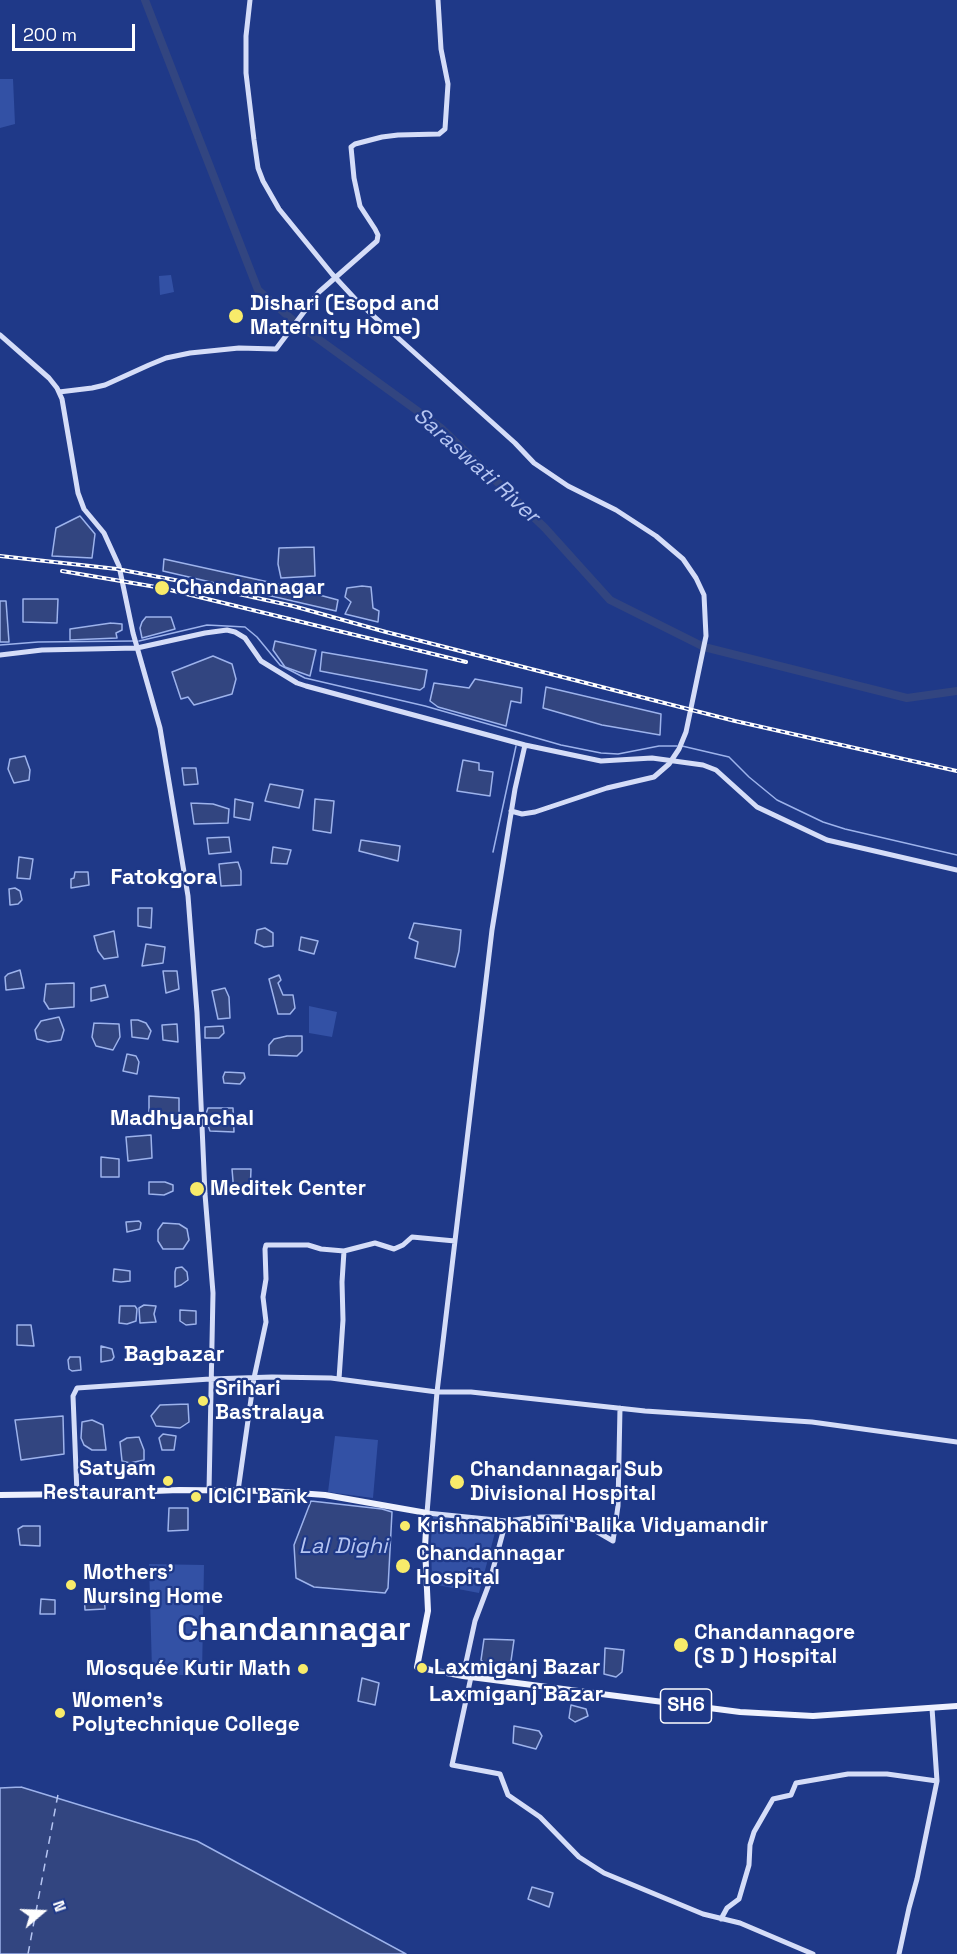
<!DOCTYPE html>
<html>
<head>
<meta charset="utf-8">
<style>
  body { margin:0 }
  #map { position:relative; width:957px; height:1954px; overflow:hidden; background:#1f3988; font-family:"Space Grotesk",sans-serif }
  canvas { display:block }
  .north { position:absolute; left:12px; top:1882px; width:60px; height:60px; -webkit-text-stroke:4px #1f3988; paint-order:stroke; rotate:71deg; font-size:16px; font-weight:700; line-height:24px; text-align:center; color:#fff }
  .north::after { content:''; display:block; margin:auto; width:21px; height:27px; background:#fff; clip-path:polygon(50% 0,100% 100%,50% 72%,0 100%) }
  .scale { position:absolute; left:12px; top:24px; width:123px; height:27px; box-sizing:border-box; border:3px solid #fff; border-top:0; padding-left:8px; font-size:18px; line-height:21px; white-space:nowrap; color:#fff; -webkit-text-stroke:4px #1f3988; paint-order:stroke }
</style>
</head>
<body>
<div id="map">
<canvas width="957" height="1954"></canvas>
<div class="north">N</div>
<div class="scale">200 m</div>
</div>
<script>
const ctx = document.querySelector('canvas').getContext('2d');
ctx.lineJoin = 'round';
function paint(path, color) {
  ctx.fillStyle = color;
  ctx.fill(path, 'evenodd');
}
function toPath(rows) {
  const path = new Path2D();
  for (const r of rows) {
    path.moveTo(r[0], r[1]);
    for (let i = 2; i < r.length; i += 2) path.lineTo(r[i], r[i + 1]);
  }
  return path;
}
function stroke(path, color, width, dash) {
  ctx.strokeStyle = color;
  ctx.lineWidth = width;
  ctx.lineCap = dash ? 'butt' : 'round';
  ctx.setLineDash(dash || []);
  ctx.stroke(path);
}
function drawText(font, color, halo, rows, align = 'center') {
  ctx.font = font + ' "Space Grotesk",sans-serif';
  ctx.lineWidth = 4.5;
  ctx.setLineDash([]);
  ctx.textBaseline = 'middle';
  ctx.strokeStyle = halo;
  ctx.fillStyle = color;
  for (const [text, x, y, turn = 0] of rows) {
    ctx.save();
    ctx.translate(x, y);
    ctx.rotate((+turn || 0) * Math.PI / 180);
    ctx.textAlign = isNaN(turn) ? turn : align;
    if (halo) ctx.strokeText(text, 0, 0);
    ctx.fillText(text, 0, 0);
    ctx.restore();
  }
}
const green = toPath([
  [0,79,13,79,15,124,0,128],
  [171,275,174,292,160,295,159,276],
  [309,1006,337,1012,332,1037,309,1033],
  [335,1436,378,1440,373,1498,328,1492],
  [433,1516,497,1525,479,1593,432,1584,431,1540],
  [149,1564,204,1565,202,1675,181,1675,152,1670]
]);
const water = toPath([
  [80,516,95,534,92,558,52,556,56,528,80,516],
  [314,547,315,576,281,578,278,564,279,548,314,547],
  [164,559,282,585,338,600,336,611,163,571,164,559],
  [362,586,371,587,373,608,379,611,378,622,345,614,351,602,345,597,347,588,362,586],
  [58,599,57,623,23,622,23,599,58,599],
  [0,601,6,601,9,642,0,642,0,601],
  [146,617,171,617,175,629,142,638,140,628,142,622,146,617],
  [111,623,122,624,122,630,116,633,117,638,70,640,70,629,111,623],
  [275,641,316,650,310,676,285,667,273,650,275,641],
  [322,652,427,670,424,687,420,690,320,671,322,652],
  [213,656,232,664,236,679,232,694,194,705,188,697,181,699,172,672,213,656],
  [475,679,522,688,521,703,511,701,506,726,438,707,430,701,434,683,469,688,475,679],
  [546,687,661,714,660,735,602,725,543,708,546,687],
  [25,756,30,770,29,780,14,783,8,769,10,759,25,756],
  [463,760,479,763,479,770,493,772,490,796,457,791,463,760],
  [182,768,196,768,198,784,184,785,182,768],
  [270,784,303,790,299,808,265,801,270,784],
  [235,799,253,803,250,820,234,817,235,799],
  [315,799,334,801,331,833,313,830,315,799],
  [191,803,213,804,229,809,228,823,194,824,191,803],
  [229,837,231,852,209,854,207,838,229,837],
  [361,840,400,846,398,861,359,851,361,840],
  [273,847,291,850,287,864,271,863,273,847],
  [19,857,33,859,30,879,17,878,19,857],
  [238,862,241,871,241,885,221,886,219,864,238,862],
  [75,872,88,872,89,885,71,888,71,879,74,878,75,872],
  [15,888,20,891,22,900,18,904,10,905,9,889,15,888],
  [138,908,152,908,151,928,138,926,138,908],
  [414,923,461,930,459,951,455,967,415,958,418,942,409,938,414,923],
  [265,928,273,933,273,946,264,947,255,943,257,930,265,928],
  [114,931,118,957,104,959,98,951,94,936,114,931],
  [301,937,318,941,314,954,299,950,301,937],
  [146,944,165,947,163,963,142,966,146,944],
  [20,970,24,988,6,990,5,977,8,974,20,970],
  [163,971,177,971,179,989,166,993,163,971],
  [279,975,281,980,278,983,283,995,293,995,295,1008,290,1014,278,1014,269,979,279,975],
  [74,983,74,1007,49,1009,44,1001,46,984,74,983],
  [105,985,108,997,91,1001,91,988,105,985],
  [225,988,229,997,230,1018,218,1019,212,991,225,988],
  [59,1017,64,1030,61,1040,48,1042,37,1039,35,1030,41,1021,59,1017],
  [131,1020,138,1020,146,1023,151,1031,148,1039,132,1037,131,1020],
  [94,1023,119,1024,120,1037,113,1050,96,1046,92,1037,94,1023],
  [177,1024,178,1042,163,1040,162,1025,177,1024],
  [223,1026,224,1033,219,1038,205,1038,205,1027,223,1026],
  [287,1036,302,1036,302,1051,297,1056,269,1055,269,1045,274,1039,287,1036],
  [127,1054,136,1056,139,1062,137,1074,123,1071,127,1054],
  [225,1072,244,1073,245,1078,240,1084,224,1083,223,1077,225,1072],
  [149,1096,179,1098,179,1120,149,1118,149,1096],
  [208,1108,233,1108,234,1132,210,1131,205,1117,208,1108],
  [151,1135,152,1158,128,1161,126,1137,151,1135],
  [101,1157,119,1159,119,1177,101,1177,101,1157],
  [232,1169,251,1169,250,1194,234,1193,232,1169],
  [149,1182,165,1182,173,1185,173,1191,164,1195,149,1194,149,1182],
  [139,1221,141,1223,140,1229,127,1232,126,1222,139,1221],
  [163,1223,179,1224,187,1229,189,1240,183,1249,163,1249,158,1241,158,1230,163,1223],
  [182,1267,187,1272,188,1280,181,1285,175,1287,175,1272,176,1268,182,1267],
  [114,1269,130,1271,130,1281,121,1282,113,1281,114,1269],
  [144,1305,156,1306,154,1314,156,1322,140,1323,139,1308,144,1305],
  [120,1306,135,1306,137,1309,136,1321,127,1324,119,1323,120,1306],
  [180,1310,196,1311,196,1324,186,1325,180,1321,180,1310],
  [17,1325,31,1325,34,1346,17,1345,17,1325],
  [101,1346,112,1349,114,1357,112,1360,101,1362,101,1346],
  [70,1357,80,1357,81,1370,72,1371,69,1369,68,1360,70,1357],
  [188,1404,189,1422,180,1428,156,1426,151,1416,160,1405,188,1404],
  [63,1416,64,1454,21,1460,15,1420,63,1416],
  [92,1420,103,1425,106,1450,92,1450,84,1445,81,1438,82,1422,92,1420],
  [163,1434,176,1436,174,1450,162,1450,159,1438,163,1434],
  [139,1437,144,1450,144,1460,130,1463,122,1461,120,1442,127,1438,139,1437],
  [311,1501,382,1509,392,1512,388,1588,385,1593,314,1587,296,1578,294,1545,311,1501],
  [169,1508,188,1508,188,1530,168,1531,169,1508],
  [23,1526,40,1526,40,1546,20,1545,18,1529,23,1526],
  [104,1592,105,1609,85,1610,84,1593,104,1592],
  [41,1599,55,1600,55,1614,40,1614,41,1599],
  [484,1639,514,1640,510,1668,487,1666,481,1660,484,1639],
  [605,1648,624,1650,622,1672,616,1677,604,1674,605,1648],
  [362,1678,379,1683,375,1705,358,1701,362,1678],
  [571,1705,586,1709,588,1716,575,1722,569,1718,571,1705],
  [514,1726,539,1731,542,1736,536,1749,513,1743,514,1726],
  [21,1787,197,1841,406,1954,0,1954,0,1788,21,1787],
  [532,1887,553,1893,549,1907,528,1899,532,1887]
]);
const stream = toPath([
  [139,641,207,625,245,627,257,637,280,665,305,678,425,706,561,745,601,753,618,754,659,746,677,746],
  [0,645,38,642,134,641],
  [682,746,729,757,749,777,777,800,823,822,845,829,957,855],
  [493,852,516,746]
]);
const river = toPath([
  [145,0,258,290,295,322,441,428,545,528,610,600,704,647,907,698,957,691]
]);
const ferry = toPath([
  [28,1954,59,1789]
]);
const secondary = toPath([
  [250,0,246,36,246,73,254,140,258,168,263,181,279,209,332,274,358,302,515,443,534,463,568,486,616,510,656,536,683,559,696,578,704,595,706,636,686,732,679,749,669,764,654,777,607,788,535,812,522,814,511,811],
  [0,335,49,378,57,388,62,399,78,493,84,509,104,533,119,566,133,633,160,728,188,896,197,1013,205,1194,213,1293,209,1491],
  [59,392,92,388,105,385,149,365,166,358,190,353,239,348,276,349,319,292,377,241,378,235,375,229,360,206,354,178,351,147,355,144,382,137,398,135,439,134,445,129,448,84,441,49,438,0],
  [0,655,42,650,137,648,205,633,227,630,235,632,245,638,261,661,297,683,306,686,525,745,601,761,652,758,703,765,716,770,757,807,827,840,957,870],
  [525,745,515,789,492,930,437,1392,427,1513,506,1521,540,1517,564,1517,582,1523,613,1541,618,1506,620,1408],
  [339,1379,343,1320,342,1282,344,1251],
  [238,1491,254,1378,266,1322,263,1297,266,1279,265,1249,266,1245,308,1245,321,1249,344,1251,375,1243,394,1249,403,1245,412,1237,455,1241],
  [77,1494,73,1396,77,1388,210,1379,272,1377,331,1378,437,1392,471,1392,645,1411,812,1422,957,1442],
  [463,1676,475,1621,489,1584,506,1521],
  [471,1677,452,1765,500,1774,508,1795,540,1817,579,1857,604,1873,703,1914,740,1923,813,1954],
  [721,1919,727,1908,739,1899,749,1865,750,1845,754,1832,773,1799,791,1795,796,1783,848,1774,887,1774,937,1781],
  [899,1954,909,1908,917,1879,937,1781,932,1708]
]);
const primary = toPath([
  [0,1495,77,1494,179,1490,271,1491,325,1495,427,1513,425,1547,428,1611,417,1667,431,1670,463,1676,740,1712,813,1716,957,1706]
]);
const rail = toPath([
  [0,556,117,569,180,581,293,606,386,632,735,721,957,771],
  [62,571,162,588,466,662]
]);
const markers = [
  [236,316,8,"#f8eb6a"],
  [162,588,8,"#f8eb6a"],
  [197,1189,8,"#f8eb6a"],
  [203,1401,6,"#f8eb6a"],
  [168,1481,6,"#f8eb6a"],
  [457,1482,8,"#f8eb6a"],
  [196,1497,6,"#f8eb6a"],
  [405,1526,6,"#f8eb6a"],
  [403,1566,8,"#f8eb6a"],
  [71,1585,6,"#f8eb6a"],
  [681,1645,8,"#f8eb6a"],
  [422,1668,6,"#f8eb6a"],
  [303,1669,6,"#f8eb6a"],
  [60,1713,6,"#f8eb6a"]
];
const shields = [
  [686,1706,51]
];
const shieldNames = [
  ["SH6",686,1706]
];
const poiNames = [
  ["Dishari (Esopd and",250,304],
  ["Maternity Home)",250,328],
  ["Chandannagar",176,588],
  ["Meditek Center",210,1189],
  ["Srihari",215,1389],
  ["Bastralaya",215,1413],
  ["Satyam",156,1469,"right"],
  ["Restaurant",156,1493,"right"],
  ["Chandannagar Sub",470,1470],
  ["Divisional Hospital",470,1494],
  ["ICICI Bank",208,1497],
  ["Krishnabhabini Balika Vidyamandir",417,1526],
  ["Chandannagar",416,1554],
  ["Hospital",416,1578],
  ["Mothers'",83,1573],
  ["Nursing Home",83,1597],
  ["Chandannagore",694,1633],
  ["(S D ) Hospital",694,1657],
  ["Laxmiganj Bazar",434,1668],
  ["Mosquée Kutir Math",291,1669,"right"],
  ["Women's",72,1701],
  ["Polytechnique College",72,1725]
];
const waterNames = [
  ["Saraswati River",476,466,42],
  ["Lal Dighi",343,1547]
];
const neighbourhoodNames = [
  ["Fatokgora",164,878],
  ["Madhyanchal",182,1119],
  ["Bagbazar",174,1355],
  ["Laxmiganj Bazar",516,1695]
];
const townNames = [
  ["Chandannagar",294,1631]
];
paint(green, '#3351a5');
paint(water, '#324580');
stroke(water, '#9db3ec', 1.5);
stroke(stream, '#9db3ec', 1.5);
stroke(river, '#324580', 8);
stroke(ferry, '#b5c5f2', 1.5, [8, 6]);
stroke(secondary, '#d5ddf8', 5);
stroke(primary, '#eef1fe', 6);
stroke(rail, '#fff', 4);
stroke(rail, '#1f3988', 1.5, [4.5]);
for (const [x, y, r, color] of markers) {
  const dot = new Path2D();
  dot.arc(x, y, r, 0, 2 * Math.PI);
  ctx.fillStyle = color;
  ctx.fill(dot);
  stroke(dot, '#1f3988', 2);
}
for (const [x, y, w] of shields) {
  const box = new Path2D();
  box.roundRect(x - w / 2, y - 17, w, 34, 4.5);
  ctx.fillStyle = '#1f3988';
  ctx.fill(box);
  stroke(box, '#fff', 1.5);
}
drawText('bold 20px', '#fff', null, shieldNames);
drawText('bold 21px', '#fff', '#1f3988', poiNames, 'left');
drawText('italic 22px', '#b5c5f2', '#1f3988', waterNames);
drawText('bold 22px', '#fff', '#1f3988', neighbourhoodNames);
drawText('bold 33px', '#fff', '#1f3988', townNames);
</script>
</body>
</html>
